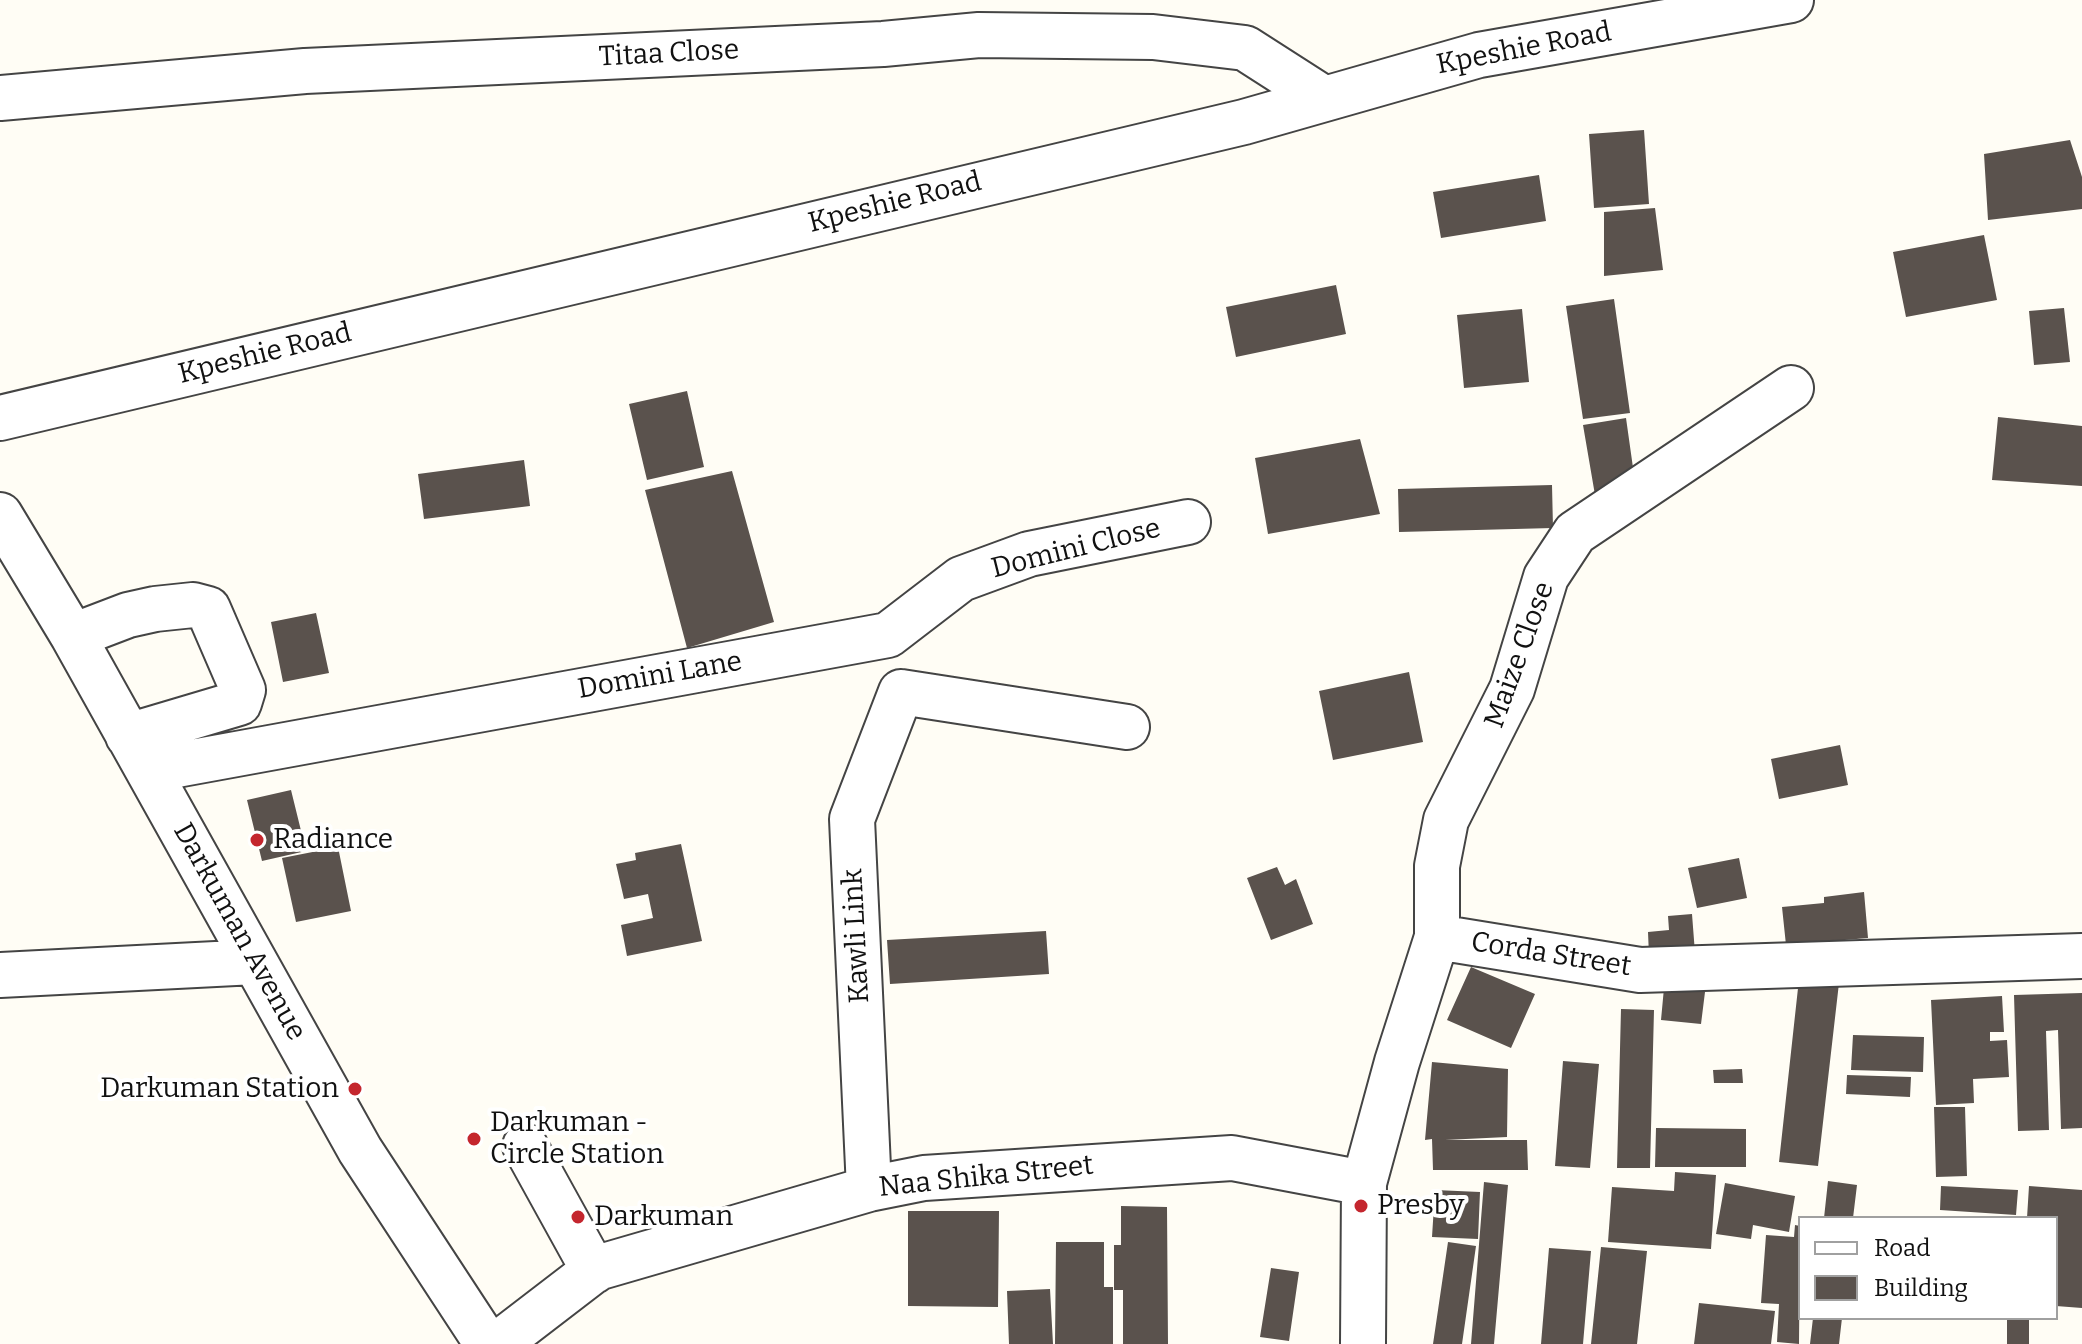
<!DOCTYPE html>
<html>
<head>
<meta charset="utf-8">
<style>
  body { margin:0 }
  #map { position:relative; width:2082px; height:1344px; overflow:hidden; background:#fffdf5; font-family:Bitter,serif }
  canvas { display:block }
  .legend { position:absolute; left:1798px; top:1216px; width:260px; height:104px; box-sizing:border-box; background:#fff; border:2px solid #a0a0a0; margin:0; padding:10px 14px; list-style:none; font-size:24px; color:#111 }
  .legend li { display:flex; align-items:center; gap:16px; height:40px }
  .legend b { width:40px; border:2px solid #a0a0a0 }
</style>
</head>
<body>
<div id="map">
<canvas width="2082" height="1344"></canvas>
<ul class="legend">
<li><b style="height:10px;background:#fff"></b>Road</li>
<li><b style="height:22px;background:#5a524d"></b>Building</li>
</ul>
</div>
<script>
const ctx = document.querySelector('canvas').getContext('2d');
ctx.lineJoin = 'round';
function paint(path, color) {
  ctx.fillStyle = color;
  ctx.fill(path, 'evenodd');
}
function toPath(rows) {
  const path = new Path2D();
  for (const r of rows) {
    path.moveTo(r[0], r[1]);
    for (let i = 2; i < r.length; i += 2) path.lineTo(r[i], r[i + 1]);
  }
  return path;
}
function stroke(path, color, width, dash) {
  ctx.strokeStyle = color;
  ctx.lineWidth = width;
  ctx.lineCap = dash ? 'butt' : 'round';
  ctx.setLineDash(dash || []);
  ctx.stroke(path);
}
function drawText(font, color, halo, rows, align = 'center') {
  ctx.font = font + ' Bitter,serif';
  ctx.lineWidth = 8;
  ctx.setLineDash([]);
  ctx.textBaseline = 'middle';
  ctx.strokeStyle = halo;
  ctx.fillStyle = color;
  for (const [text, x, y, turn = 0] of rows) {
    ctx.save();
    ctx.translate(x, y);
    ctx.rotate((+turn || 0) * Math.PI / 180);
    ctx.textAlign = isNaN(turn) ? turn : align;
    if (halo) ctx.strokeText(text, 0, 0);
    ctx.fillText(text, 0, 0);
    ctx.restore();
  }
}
const building = toPath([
  [1644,130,1649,204,1594,208,1589,134],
  [2070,140,2082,177,2082,209,1988,220,1984,154],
  [1539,175,1546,221,1441,238,1433,192],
  [1655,208,1663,270,1604,276,1604,212],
  [1984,235,1997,300,1906,317,1893,252],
  [1336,285,1346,334,1236,357,1226,307],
  [1614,299,1630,413,1583,419,1566,306],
  [2064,308,2070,362,2034,365,2029,311],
  [1522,309,1529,382,1464,388,1457,315],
  [687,391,704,467,647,480,629,404],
  [1998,417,2082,426,2082,486,1992,480],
  [1626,418,1636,489,1595,495,1583,425],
  [1360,439,1380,514,1268,534,1255,458],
  [524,460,530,506,424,519,418,474],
  [732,471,774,622,687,648,645,490],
  [1552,485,1553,528,1399,532,1398,489],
  [316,613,329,673,283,682,271,622],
  [1409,672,1423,742,1333,760,1319,691],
  [1840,745,1848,785,1779,799,1771,759],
  [291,790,306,851,262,861,247,800],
  [681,844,702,941,627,956,621,925,653,918,648,894,624,899,616,864,636,860,635,853],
  [338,847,351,911,296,922,282,858],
  [1739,858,1747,898,1697,908,1688,868],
  [1277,867,1285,885,1296,879,1313,924,1271,940,1247,878],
  [1864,892,1868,938,1786,945,1782,907,1824,903,1824,897],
  [1692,914,1695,953,1649,956,1648,932,1669,930,1668,916],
  [1046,931,1049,974,890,984,887,940],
  [1471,967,1535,994,1511,1048,1447,1020],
  [1799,979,1839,983,1818,1166,1779,1162],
  [1664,988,1705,992,1701,1024,1661,1020],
  [2082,993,2082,1128,2061,1129,2058,1030,2046,1031,2049,1130,2018,1131,2014,995],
  [2002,996,2004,1032,1990,1032,1990,1041,2007,1040,2009,1077,1973,1079,1974,1103,1936,1105,1931,1000],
  [1621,1009,1654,1010,1650,1168,1617,1168],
  [1853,1035,1924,1037,1923,1072,1851,1070],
  [1563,1061,1599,1064,1590,1168,1555,1166],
  [1432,1062,1508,1069,1507,1137,1445,1140,1527,1140,1528,1170,1433,1170,1432,1139,1425,1140],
  [1742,1069,1743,1083,1714,1083,1713,1070],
  [1847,1075,1911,1077,1910,1097,1846,1094],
  [1934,1107,1965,1107,1967,1176,1936,1177],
  [1656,1128,1746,1129,1746,1167,1655,1167],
  [1675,1172,1716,1175,1711,1249,1608,1242,1612,1187,1674,1191],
  [1828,1181,1857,1185,1853,1218,1824,1218],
  [1484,1182,1508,1185,1494,1344,1471,1344],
  [1725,1183,1795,1196,1789,1232,1753,1225,1751,1239,1716,1234],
  [1941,1186,2018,1190,2016,1215,1940,1210],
  [2029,1186,2082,1190,2082,1308,2056,1306,2056,1218,2027,1218],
  [1435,1190,1480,1192,1478,1239,1432,1237],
  [1121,1206,1167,1207,1168,1344,1123,1344,1123,1290,1114,1290,1114,1245,1121,1245],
  [908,1211,999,1211,998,1307,908,1306],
  [1795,1225,1800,1226,1799,1344,1777,1342,1779,1304,1761,1303,1766,1235,1794,1237],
  [1056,1242,1104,1242,1104,1287,1113,1287,1113,1344,1055,1344],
  [1448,1242,1476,1246,1462,1344,1433,1344],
  [1601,1247,1647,1251,1637,1344,1591,1344],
  [1549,1248,1591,1251,1583,1344,1541,1344],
  [1271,1268,1299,1272,1289,1341,1260,1337],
  [1050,1289,1053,1344,1009,1344,1007,1291],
  [1699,1303,1775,1311,1771,1344,1694,1344],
  [1813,1318,1842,1318,1839,1344,1810,1344],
  [2007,1319,2029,1319,2029,1344,2007,1344]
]);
const minor = toPath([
  [0,98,305,71,883,44,979,35,1153,37,1245,48,1323,98],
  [0,418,1244,122,1479,55,1791,0],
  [0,515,73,636,360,1150,487,1344],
  [73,636,128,615,155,609,193,605,208,609,243,690,239,703,128,736],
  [901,692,1127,727],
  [149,770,888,635,961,579,1029,554,1188,522],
  [1437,937,1437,866,1446,820,1512,689,1546,577,1575,533,1791,388],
  [0,975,255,962],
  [525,1146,594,1271],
  [869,1189,852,819,901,692],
  [498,1344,597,1268,869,1189,924,1178,1232,1158,1364,1183],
  [1363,1344,1364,1183,1397,1062,1437,937,1640,970,2082,956]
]);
const markers = [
  [257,840,8,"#c4262e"],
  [355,1089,8,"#c4262e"],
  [474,1139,8,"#c4262e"],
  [1361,1206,8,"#c4262e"],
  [578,1217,8,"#c4262e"]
];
const streetNames = [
  ["Kpeshie Road",1524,49,-11],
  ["Titaa Close",669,54,-3],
  ["Kpeshie Road",895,203,-14],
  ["Kpeshie Road",265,354,-14],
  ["Domini Close",1076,549,-14],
  ["Maize Close",1520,655,-70],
  ["Domini Lane",660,676,-10],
  ["Darkuman Avenue",239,932,61],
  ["Kawli Link",857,936,-93],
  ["Corda Street",1551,955,9],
  ["Naa Shika Street",986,1177,-6]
];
const poiNames = [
  ["Radiance",273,840],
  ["Darkuman Station",339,1089,"right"],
  ["Darkuman -",490,1123],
  ["Circle Station",490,1155],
  ["Presby",1377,1206],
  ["Darkuman",594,1217]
];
paint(building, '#5a524d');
stroke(minor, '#444', 48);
stroke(minor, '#fff', 44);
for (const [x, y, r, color] of markers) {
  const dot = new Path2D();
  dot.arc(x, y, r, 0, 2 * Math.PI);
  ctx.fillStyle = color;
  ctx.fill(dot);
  stroke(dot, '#fff', 3);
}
drawText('28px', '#111', '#fff', streetNames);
drawText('28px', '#111', '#fff', poiNames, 'left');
</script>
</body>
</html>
